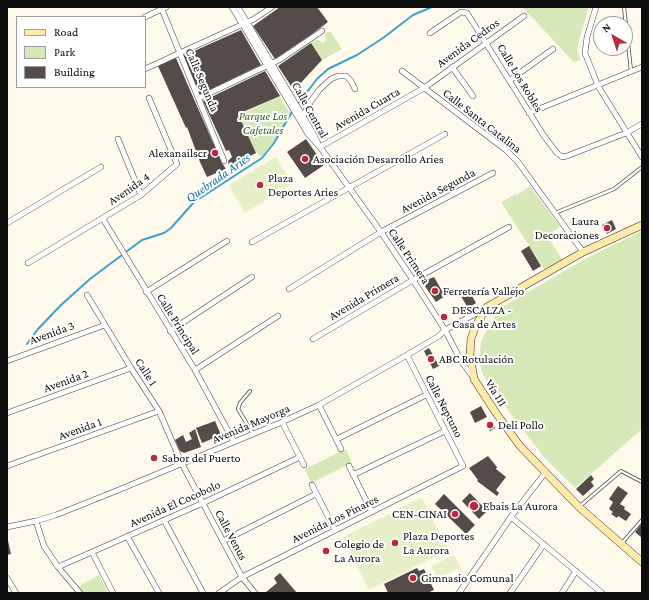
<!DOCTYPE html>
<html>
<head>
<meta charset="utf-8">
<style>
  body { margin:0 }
  #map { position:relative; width:649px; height:600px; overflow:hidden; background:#fff9ec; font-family:"Crimson Pro",serif }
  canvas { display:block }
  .frame { position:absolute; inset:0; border:8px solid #0d0d0d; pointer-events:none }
  .legend { position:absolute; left:16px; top:16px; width:130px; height:72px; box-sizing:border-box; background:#fff; border:1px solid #9e9e9e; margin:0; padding:5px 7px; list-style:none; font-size:12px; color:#0d0d0d }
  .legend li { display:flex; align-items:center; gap:8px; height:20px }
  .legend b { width:20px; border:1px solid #9e9e9e }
  .north { position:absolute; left:593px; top:16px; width:40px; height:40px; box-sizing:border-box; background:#fff; border:1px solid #9e9e9e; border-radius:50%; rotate:321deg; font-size:11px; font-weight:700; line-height:16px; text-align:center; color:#0d0d0d }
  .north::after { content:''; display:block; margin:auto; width:14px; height:18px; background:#ba273f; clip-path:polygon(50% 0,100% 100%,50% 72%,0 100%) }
</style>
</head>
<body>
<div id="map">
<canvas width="649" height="600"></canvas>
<div class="frame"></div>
<ul class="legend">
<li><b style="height:5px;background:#feeaa9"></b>Road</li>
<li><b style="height:11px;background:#d6e8b7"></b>Park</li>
<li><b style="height:11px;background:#554c49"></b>Building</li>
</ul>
<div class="north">N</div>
</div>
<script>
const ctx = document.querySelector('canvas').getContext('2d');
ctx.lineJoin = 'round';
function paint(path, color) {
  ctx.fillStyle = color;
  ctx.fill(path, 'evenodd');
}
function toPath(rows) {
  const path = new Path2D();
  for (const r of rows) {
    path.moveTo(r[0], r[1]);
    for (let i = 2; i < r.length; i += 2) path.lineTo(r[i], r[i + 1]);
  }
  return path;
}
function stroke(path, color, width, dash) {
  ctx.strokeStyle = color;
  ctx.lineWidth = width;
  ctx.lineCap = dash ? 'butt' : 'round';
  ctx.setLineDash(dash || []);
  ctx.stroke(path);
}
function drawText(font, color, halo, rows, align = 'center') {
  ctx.font = font + ' "Crimson Pro",serif';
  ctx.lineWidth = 4;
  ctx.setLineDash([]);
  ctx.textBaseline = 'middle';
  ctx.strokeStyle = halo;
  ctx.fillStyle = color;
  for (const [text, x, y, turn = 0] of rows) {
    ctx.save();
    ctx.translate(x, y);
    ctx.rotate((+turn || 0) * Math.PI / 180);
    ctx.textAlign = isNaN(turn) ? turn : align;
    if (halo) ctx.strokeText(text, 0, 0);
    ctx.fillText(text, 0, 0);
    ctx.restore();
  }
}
const green = toPath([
  [522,7,589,7,581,33,577,49,580,60,574,62],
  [327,32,331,32,342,49,322,60,311,43,316,40,319,40,322,43,326,40,325,35],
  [279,96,290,113,274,141,261,157,254,149,239,115],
  [530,186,560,227,547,235,562,260,544,269,501,202,516,194,517,195],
  [642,231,642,429,575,488,543,456,498,397,482,373,479,358,481,342,490,324,502,307,587,258],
  [346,449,352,463,311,483,305,469],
  [99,575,107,590,107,593,82,593,77,587]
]);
const pitch = toPath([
  [276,157,292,184,245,213,229,185],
  [422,497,448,550,369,590,343,537],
  [454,555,461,567,438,579,431,566]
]);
const stream = toPath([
  [297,105,317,79,328,69,357,55,383,38,413,15,432,7],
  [27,344,38,329,61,305,90,279,142,240,164,233,171,228,194,202,262,158,274,143,293,110]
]);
const building = toPath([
  [280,7,317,7,328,22,312,34,275,59,253,26],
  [241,30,261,65,199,95,183,56],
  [311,43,322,60,309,74,299,85,293,89,278,66],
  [176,58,222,163,226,169,207,177,200,162,187,127,186,128,158,66],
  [265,71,280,96,238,114,256,153,229,167,228,161,232,157,229,150,226,151,203,101],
  [306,139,324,165,305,178,287,152],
  [612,220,616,229,607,234,602,225],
  [529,246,541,266,533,271,521,251],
  [434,277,445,296,436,302,424,285,424,281],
  [468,289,476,303,468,308,459,293],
  [429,348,439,366,433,369,424,351],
  [481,406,487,417,475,423,470,412],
  [215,421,221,435,202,443,196,428],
  [492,422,495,428,490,431,486,425],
  [195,429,201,447,184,453,180,451,175,440,183,435,186,442,192,439,189,433],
  [488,456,497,467,496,469,506,477,496,490,499,493,497,496,477,481,478,480,469,468],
  [591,475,594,479,591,482,594,486,583,496,576,489],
  [618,486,628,493,620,504,625,507,624,509,631,514,626,521,618,516,617,518,611,514,613,512,609,509,613,502,609,499],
  [470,493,487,511,479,519,462,501],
  [444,494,475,525,466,534,435,504],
  [642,523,642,538,635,532],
  [7,536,11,554,7,555],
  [417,568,419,571,424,569,434,590,427,593,388,593,384,584],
  [280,573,297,593,267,593,266,592,277,583,274,578]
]);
const lane = toPath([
  [624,7,631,71],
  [555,213,614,189,642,167],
  [250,391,240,403,238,409,253,434],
  [580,506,621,471,642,482],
  [622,543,642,520]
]);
const street = toPath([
  [161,7,224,161],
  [232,7,308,134,320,147,381,232,413,280,445,330,461,361,473,377],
  [238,7,313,133,318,143],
  [596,7,587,37,585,53,598,86,642,157],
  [145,17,166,7],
  [430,33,461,12,467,13,544,136,557,153,562,157,567,156,626,133,642,124],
  [452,67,473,96],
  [145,69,254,19,272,7],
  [402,71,506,150,518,162,583,252],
  [510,80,553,49],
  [199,98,279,60,322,31],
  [529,113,642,67],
  [303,116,311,101,320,89,331,79,338,76,346,76,351,81,355,89],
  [118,139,141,195],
  [320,147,424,88,524,16],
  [103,219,195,370,234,442],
  [7,223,101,167],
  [252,242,445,134],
  [28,263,141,195,177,164,149,98],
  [289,289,381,232,493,173],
  [146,292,227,241],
  [87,295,131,368,159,411,182,464,242,577,255,593],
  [170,331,252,277],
  [313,339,413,280,509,227],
  [7,361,105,325],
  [195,370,278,316],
  [319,405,341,449],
  [7,413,131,368],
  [282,422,304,465],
  [337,439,426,395],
  [7,466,159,411],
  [349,466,372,512],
  [353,475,445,431],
  [312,485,335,530],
  [511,517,602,593],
  [164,520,203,593],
  [36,521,44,546,58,567,80,593],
  [7,527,36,521,56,515,116,491,282,422,319,405,407,355,439,336,445,330,486,308],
  [127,536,159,593],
  [223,541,316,494],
  [92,552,113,593],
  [58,567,203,503,300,457],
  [7,578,16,593],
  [219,593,242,577,463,466,407,355],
  [459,593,513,514,545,473],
  [510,593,544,544],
  [562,593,576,571]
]);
const secondary = toPath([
  [642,225,583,252,487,307,476,325,471,339,470,355,474,379,496,413,520,446,579,507,642,562]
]);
const markers = [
  [215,153,4,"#ba273f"],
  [305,159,4,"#ba273f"],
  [260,185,4,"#ba273f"],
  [607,228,4,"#ba273f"],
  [435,291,4,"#ba273f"],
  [444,317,4,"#ba273f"],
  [431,359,4,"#ba273f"],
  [490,425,4,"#ba273f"],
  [154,458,4,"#ba273f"],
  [474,506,5,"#ba273f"],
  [455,514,4,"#ba273f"],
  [395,543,4,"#ba273f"],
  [326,551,4,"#ba273f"],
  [413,578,4,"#ba273f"]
];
const streetNames = [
  ["Avenida Cedros",468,43,-36],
  ["Calle Los Robles",520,78,59],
  ["Calle Segunda",202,80,67],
  ["Avenida Cuarta",367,109,-30],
  ["Calle Central",310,110,61],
  ["Calle Santa Catalina",482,121,38],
  ["Avenida 4",129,189,-35],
  ["Avenida Segunda",438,191,-28],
  ["Calle Primera",409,256,56],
  ["Avenida Primera",364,297,-31],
  ["Calle Principal",178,324,58],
  ["Avenida 3",52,333,-20],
  ["Calle 1",146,372,57],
  ["Avenida 2",66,381,-20],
  ["Vía 111",496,393,58],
  ["Calle Neptuno",444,406,63],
  ["Avenida Mayorga",251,424,-23],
  ["Avenida 1",80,429,-20],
  ["Avenida El Cocobolo",175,504,-24],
  ["Avenida Los Pinares",335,519,-26],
  ["Calle Venus",231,535,62]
];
const parkNames = [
  ["Parque Los",263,116],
  ["Cafetales",263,130]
];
const poiNames = [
  ["Alexanailscr",207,153,"right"],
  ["Asociación Desarrollo Aries",313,159],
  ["Plaza",268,178],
  ["Deportes Aries",268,192],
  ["Laura",599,221,"right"],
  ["Decoraciones",599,235,"right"],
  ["Ferretería Vallejo",443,291],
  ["DESCALZA -",452,310],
  ["Casa de Artes",452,324],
  ["ABC Rotulación",439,359],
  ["Deli Pollo",498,425],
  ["Sabor del Puerto",162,458],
  ["Ebais La Aurora",483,506],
  ["CEN-CINAI",447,514,"right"],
  ["Plaza Deportes",403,536],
  ["La Aurora",403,550],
  ["Colegio de",334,544],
  ["La Aurora",334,558],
  ["Gimnasio Comunal",421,578]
];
const waterNames = [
  ["Quebrada Aries",218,178,-35]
];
paint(green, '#d6e8b7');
paint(pitch, '#e7efc9');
stroke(stream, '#3aa2cb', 2);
paint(building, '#554c49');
stroke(lane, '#404040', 4);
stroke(street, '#404040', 6);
stroke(secondary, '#2f2f2f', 8);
stroke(lane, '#fff', 2.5);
stroke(street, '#fff', 5);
stroke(secondary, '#feeaa9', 7);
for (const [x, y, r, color] of markers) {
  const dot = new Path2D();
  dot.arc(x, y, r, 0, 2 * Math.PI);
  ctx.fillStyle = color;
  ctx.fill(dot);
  stroke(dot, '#fff', 1.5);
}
drawText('12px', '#0d0d0d', '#fff', streetNames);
drawText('italic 12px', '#34631e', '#fff', parkNames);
drawText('12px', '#0d0d0d', '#fff', poiNames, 'left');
drawText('italic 13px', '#18729c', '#fff', waterNames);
</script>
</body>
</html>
